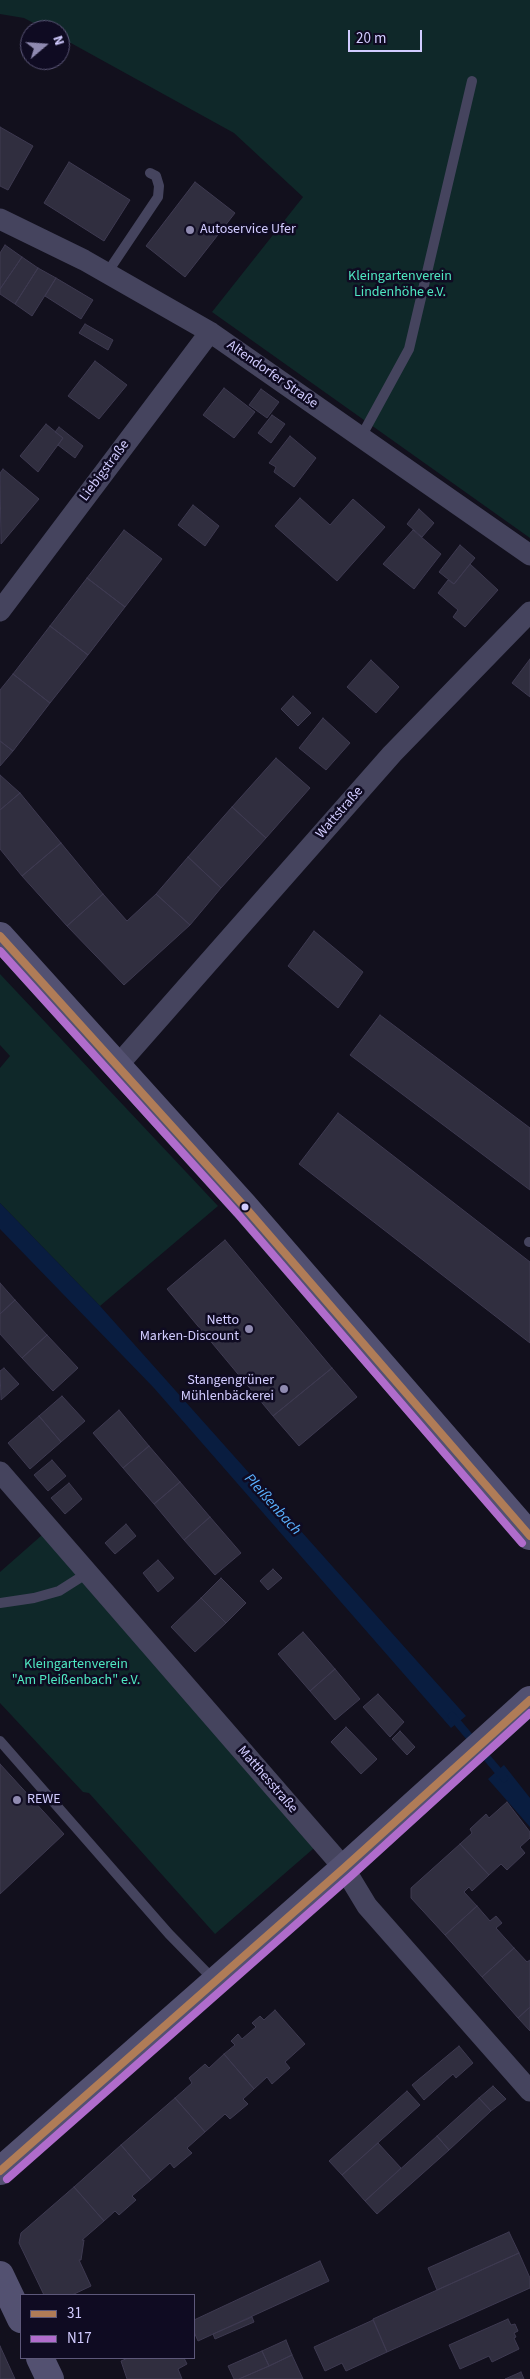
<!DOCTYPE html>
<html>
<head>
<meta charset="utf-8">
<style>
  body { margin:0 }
  #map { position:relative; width:530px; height:2379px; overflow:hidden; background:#12101d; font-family:"Source Sans 3",sans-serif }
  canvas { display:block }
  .legend { position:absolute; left:20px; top:2294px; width:175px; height:65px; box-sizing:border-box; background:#0f0b22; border:1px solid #5d587a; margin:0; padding:6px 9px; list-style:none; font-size:15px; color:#d2ccff }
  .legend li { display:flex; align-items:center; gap:10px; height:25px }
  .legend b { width:25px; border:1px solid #5d587a }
  .north { position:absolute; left:20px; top:20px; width:50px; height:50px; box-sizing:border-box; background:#0f0b22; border:1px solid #5d587a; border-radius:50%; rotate:72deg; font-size:14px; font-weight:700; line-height:20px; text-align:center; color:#d2ccff }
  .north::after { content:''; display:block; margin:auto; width:18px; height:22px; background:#8f8ab0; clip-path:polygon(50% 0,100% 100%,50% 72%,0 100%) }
  .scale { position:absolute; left:348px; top:30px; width:74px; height:22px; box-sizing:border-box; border:2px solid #d2ccff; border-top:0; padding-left:6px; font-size:15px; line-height:18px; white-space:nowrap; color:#d2ccff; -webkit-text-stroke:4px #0f0b22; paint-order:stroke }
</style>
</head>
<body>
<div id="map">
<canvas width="530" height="2379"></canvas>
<ul class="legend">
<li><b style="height:6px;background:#b07c57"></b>31</li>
<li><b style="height:6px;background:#b06ccc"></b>N17</li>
</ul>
<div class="north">N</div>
<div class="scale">20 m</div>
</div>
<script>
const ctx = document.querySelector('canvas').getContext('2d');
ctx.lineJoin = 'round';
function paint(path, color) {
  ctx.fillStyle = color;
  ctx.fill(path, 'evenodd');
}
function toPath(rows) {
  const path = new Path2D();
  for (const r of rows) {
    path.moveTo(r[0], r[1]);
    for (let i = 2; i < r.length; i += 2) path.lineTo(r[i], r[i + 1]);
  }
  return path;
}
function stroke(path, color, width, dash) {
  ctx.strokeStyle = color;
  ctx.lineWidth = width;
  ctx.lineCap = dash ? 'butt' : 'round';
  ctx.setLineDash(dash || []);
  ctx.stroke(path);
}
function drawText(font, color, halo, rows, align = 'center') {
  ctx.font = font + ' "Source Sans 3",sans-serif';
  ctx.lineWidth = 5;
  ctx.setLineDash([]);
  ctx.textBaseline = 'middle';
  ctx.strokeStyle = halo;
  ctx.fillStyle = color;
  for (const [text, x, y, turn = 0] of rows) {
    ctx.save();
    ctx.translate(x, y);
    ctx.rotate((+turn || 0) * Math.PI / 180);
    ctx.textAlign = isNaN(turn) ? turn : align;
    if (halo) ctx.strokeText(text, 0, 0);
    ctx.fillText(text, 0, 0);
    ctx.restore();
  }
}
const green = toPath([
  [0,0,530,0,530,538,212,312,303,197,234,133,60,37,60,30,47,30,24,18,0,14],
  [0,974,218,1206,100,1306,0,1203,0,1068,10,1056,0,1045],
  [50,1528,321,1842,215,1934,89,1793,83,1792,0,1703,0,1572]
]);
const water = toPath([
  [0,1203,100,1306,466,1716,451,1728,154,1388,0,1229],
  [504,1765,530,1798,530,1827,488,1779]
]);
const stream = toPath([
  [452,1716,504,1778]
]);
const building = toPath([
  [0,127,33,146,8,190,0,186,0,127],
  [69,162,130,200,104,241,44,203,69,162],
  [195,182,235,213,185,277,146,246,195,182],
  [5,245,22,257,0,289,0,253,5,245],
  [22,257,38,268,15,304,0,294,0,289,22,257],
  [38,268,56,278,32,316,15,304,38,268],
  [56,278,93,300,81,319,45,296,56,278],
  [85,324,113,340,108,350,79,333,85,324],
  [95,361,127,385,99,419,68,396,95,361],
  [224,388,255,412,234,438,203,415,224,388],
  [261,389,279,402,267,418,249,405,261,389],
  [272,415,285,424,271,443,258,433,272,415],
  [46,424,63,438,38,472,20,456,46,424],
  [59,427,83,446,75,458,58,445,63,438,55,432,59,427],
  [290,436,316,458,294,487,274,472,276,467,269,463,290,436],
  [3,469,39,499,1,544,0,473,3,469],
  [300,498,330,525,353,499,385,527,337,581,275,526,300,498],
  [193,505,219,526,205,546,178,525,193,505],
  [419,509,434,523,422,537,407,524,419,509],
  [124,530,162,559,125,607,87,578,124,530],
  [413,530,441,554,414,589,383,564,413,530],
  [460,545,475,558,454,584,439,572,460,545],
  [470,564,498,590,465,627,453,617,458,610,438,593,448,580,454,584,470,564],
  [87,578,125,607,88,655,50,626,87,578],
  [50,626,88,655,50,703,13,674,50,626],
  [530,659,530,697,512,683,530,659],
  [371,660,399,687,376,713,347,687,371,660],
  [13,674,50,703,13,751,0,741,0,690,13,674],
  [293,696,311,713,298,726,281,709,293,696],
  [323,718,350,743,326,770,299,748,323,718],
  [0,741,13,751,0,766,0,741],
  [276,758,310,788,266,838,232,807,276,758],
  [0,775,20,793,0,810,0,775],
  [20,793,61,843,22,876,0,849,0,810,20,793],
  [232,807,266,838,221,888,188,857,232,807],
  [61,843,103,894,67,926,22,876,61,843],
  [188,857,221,888,190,925,156,894,188,857],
  [103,894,127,921,156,894,190,925,124,985,67,926,103,894],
  [314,931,363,972,338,1008,288,966,314,931],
  [380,1015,530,1128,530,1190,350,1055,380,1015],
  [338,1113,530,1262,530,1343,299,1164,338,1113],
  [225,1240,332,1368,273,1416,167,1289,225,1240],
  [0,1283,15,1300,0,1314,0,1283],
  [15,1300,47,1335,22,1358,0,1334,0,1314,15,1300],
  [47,1335,78,1368,53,1391,22,1358,47,1335],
  [4,1368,19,1384,1,1400,0,1371,4,1368],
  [332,1368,357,1397,299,1446,273,1416,332,1368],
  [62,1396,85,1421,61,1442,39,1416,62,1396],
  [119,1410,149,1446,123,1468,93,1433,119,1410],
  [39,1416,61,1442,30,1469,8,1443,39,1416],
  [149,1446,180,1482,154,1504,123,1468,149,1446],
  [52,1460,66,1476,48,1491,34,1475,52,1460],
  [180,1482,210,1517,184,1540,154,1504,180,1482],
  [69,1483,82,1499,65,1514,51,1498,69,1483],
  [210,1517,241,1553,215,1575,184,1540,210,1517],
  [126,1524,136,1536,115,1554,105,1543,126,1524],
  [158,1560,174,1578,158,1592,143,1573,158,1560],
  [273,1569,282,1578,268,1590,260,1581,273,1569],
  [221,1578,246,1603,226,1623,201,1598,221,1578],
  [201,1598,226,1623,195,1652,171,1627,201,1598],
  [303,1632,335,1669,310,1691,278,1654,303,1632],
  [335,1669,360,1699,335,1720,310,1691,335,1669],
  [378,1694,404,1722,390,1737,363,1707,378,1694],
  [346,1727,377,1759,361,1774,331,1742,346,1727],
  [400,1731,415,1747,407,1755,392,1739,400,1731],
  [0,1764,64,1834,0,1894,0,1764],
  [507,1802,530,1832,530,1838,520,1847,525,1853,507,1870,501,1864,489,1875,460,1844,472,1833,470,1829,486,1814,489,1818,507,1802],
  [460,1844,489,1875,472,1891,469,1887,464,1892,477,1906,445,1935,411,1898,411,1888,460,1844],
  [477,1906,490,1921,496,1916,502,1923,496,1928,514,1948,482,1977,445,1935,477,1906],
  [514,1948,527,1962,530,1960,530,2007,518,2018,482,1977,514,1948],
  [530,2007,530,2031,518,2018,530,2007],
  [275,2010,305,2044,285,2062,290,2068,272,2084,267,2077,254,2089,224,2054,235,2045,231,2041,238,2034,242,2039,256,2027,252,2023,260,2016,264,2020,275,2010],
  [459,2046,473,2063,456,2078,453,2074,424,2100,412,2085,459,2046],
  [224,2054,254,2089,243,2099,248,2104,230,2119,225,2114,205,2132,175,2098,192,2083,189,2078,205,2064,209,2068,224,2054],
  [493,2086,506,2099,491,2111,479,2098,493,2086],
  [407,2091,420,2105,342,2175,329,2161,407,2091],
  [175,2098,205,2132,187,2148,192,2153,174,2168,170,2163,151,2180,121,2145,175,2098],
  [479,2098,491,2111,449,2150,437,2136,479,2098],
  [437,2136,449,2150,377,2214,365,2201,437,2136],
  [378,2143,401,2168,365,2201,342,2175,378,2143],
  [121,2145,151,2180,132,2196,136,2200,119,2215,115,2211,104,2221,74,2187,121,2145],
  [74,2187,104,2221,82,2240,84,2240,81,2260,79,2260,91,2286,72,2295,44,2295,19,2243,21,2233,74,2187],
  [509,2232,519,2253,437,2290,428,2268,509,2232],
  [519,2253,530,2278,530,2288,387,2352,373,2319,519,2253],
  [320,2261,329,2281,198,2341,194,2332,194,2320,320,2261],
  [252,2317,254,2322,215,2339,213,2334,252,2317],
  [508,2319,511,2325,515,2324,518,2331,514,2333,516,2337,514,2338,519,2349,492,2362,489,2356,460,2369,449,2345,508,2319],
  [373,2320,387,2352,346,2371,342,2363,325,2371,314,2347,373,2320],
  [286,2340,292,2355,269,2366,262,2351,286,2340],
  [0,2346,15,2379,0,2379,0,2346],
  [262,2351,269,2366,239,2379,234,2379,228,2366,262,2351],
  [292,2355,303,2379,239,2379,269,2366,292,2355],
  [128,2358,184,2358,187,2364,178,2369,182,2379,127,2379,121,2361,128,2358],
  [521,2372,524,2379,505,2379,521,2372]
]);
const lane = toPath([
  [107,273,158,197,159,186,156,176,150,173],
  [361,437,409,349,472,81],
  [529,1242,530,1242],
  [0,1603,34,1598,59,1591,89,1572],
  [0,1741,169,1934,214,1980]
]);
const street = toPath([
  [0,219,84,260,210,332,530,555],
  [0,611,210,332],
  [118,1065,392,754,530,612],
  [0,1472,344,1868,367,1906,530,2091]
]);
const secondary = toPath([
  [0,936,244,1206,530,1536],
  [0,2171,344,1868,530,1700],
  [0,2275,21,2319],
  [40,2358,50,2379]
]);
const bus1 = toPath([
  [0,936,244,1206,530,1536],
  [0,2171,344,1868,530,1700]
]);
const bus2 = toPath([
  [0,951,237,1213,522,1543],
  [7,2179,351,1876,530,1713]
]);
const markers = [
  [190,230,5,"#8f8ab0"],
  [245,1207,4.5,"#d2ccff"],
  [249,1329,5,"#8f8ab0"],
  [284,1389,5,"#8f8ab0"],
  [17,1800,5,"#8f8ab0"]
];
const poiNames = [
  ["Autoservice Ufer",200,230],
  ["Netto",239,1321,"right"],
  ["Marken-Discount",239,1337,"right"],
  ["Stangengrüner",274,1381,"right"],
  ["Mühlenbäckerei",274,1397,"right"],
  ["REWE",27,1800]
];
const parkNames = [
  ["Kleingartenverein",400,277],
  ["Lindenhöhe e.V.",400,293],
  ["Kleingartenverein",76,1665],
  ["\"Am Pleißenbach\" e.V.",76,1681]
];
const streetNames = [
  ["Altendorfer Straße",272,375,35],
  ["Liebigstraße",105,471,-53],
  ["Wattstraße",340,813,-49],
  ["Matthesstraße",267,1780,49]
];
const waterNames = [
  ["Pleißenbach",272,1505,48]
];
paint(green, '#0f2829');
paint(water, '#091d40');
stroke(stream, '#091d40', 8);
paint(building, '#302e3f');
stroke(building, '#3e3a51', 1);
stroke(lane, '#45445e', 10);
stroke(street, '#45445e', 21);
stroke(secondary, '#535171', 28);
stroke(bus1, '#b07c57', 8);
stroke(bus2, '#b06ccc', 8);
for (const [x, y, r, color] of markers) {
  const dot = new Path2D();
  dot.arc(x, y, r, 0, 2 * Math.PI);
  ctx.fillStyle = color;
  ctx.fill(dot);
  stroke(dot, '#0f0b22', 2);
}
drawText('14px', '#d2ccff', '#0f0b22', poiNames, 'left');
drawText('14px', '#4fe8c2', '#0f0b22', parkNames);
drawText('14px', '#d2ccff', '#0f0b22', streetNames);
drawText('italic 15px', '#5ab2ff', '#0f0b22', waterNames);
</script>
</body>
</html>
